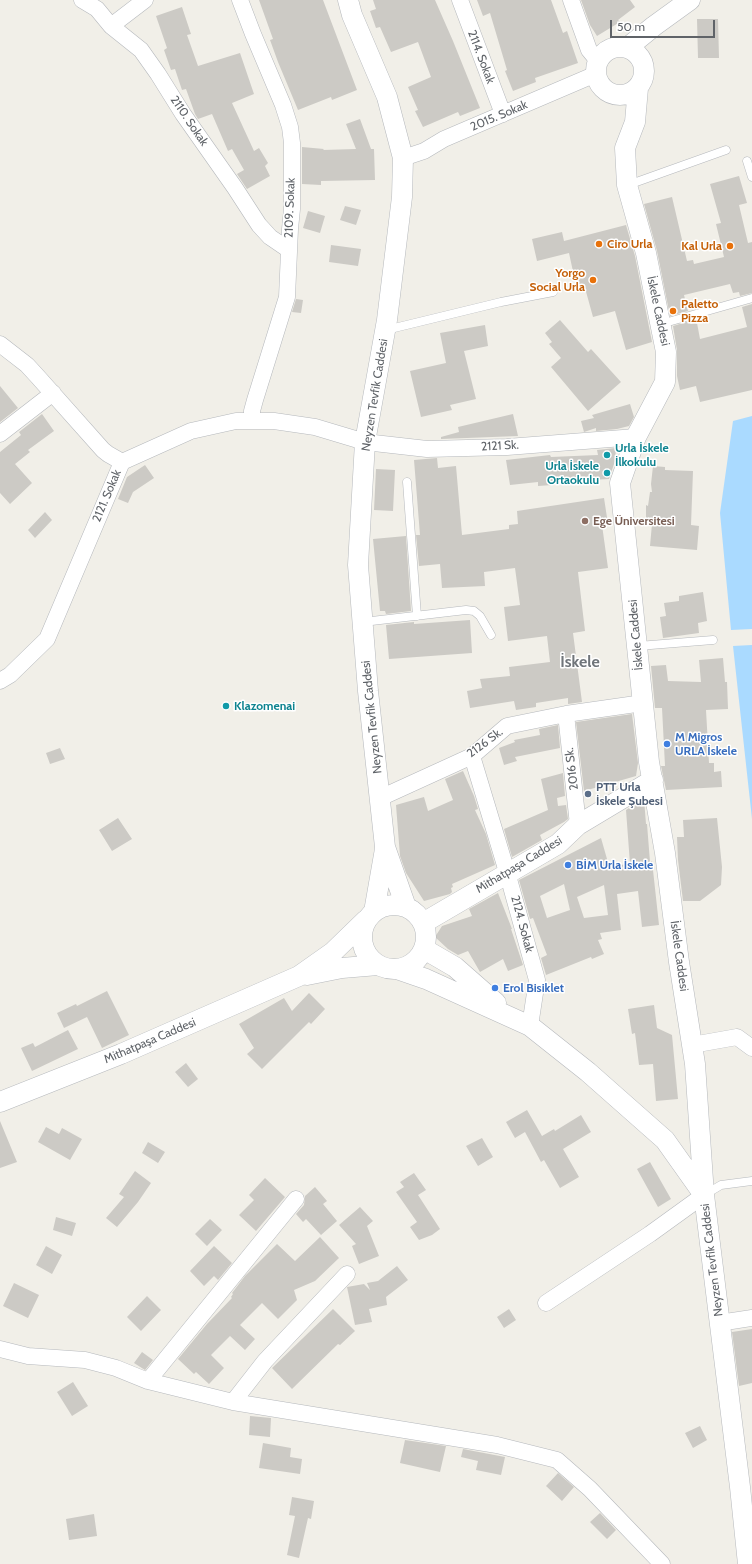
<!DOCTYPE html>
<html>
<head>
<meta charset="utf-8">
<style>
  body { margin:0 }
  #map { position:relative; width:752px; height:1564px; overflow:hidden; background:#f1efe8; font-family:Cabin,sans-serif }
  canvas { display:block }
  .scale { position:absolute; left:610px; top:20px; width:105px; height:18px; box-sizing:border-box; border:2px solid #5f6368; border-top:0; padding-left:5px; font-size:12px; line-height:14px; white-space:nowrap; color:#5f6368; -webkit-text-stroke:3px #fff; paint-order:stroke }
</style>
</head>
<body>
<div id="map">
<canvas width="752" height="1564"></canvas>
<div class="scale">50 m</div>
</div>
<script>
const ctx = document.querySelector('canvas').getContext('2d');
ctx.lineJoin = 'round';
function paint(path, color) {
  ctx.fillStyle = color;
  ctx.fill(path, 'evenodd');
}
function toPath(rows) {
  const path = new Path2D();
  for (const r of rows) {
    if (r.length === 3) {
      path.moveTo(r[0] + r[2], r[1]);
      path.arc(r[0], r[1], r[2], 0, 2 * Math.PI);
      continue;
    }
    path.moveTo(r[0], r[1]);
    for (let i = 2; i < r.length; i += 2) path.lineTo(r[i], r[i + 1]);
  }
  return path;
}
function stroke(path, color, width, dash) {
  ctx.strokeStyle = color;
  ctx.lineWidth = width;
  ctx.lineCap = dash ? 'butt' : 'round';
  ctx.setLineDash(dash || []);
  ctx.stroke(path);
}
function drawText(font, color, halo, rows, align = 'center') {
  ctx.font = font + ' Cabin,sans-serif';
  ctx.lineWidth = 3;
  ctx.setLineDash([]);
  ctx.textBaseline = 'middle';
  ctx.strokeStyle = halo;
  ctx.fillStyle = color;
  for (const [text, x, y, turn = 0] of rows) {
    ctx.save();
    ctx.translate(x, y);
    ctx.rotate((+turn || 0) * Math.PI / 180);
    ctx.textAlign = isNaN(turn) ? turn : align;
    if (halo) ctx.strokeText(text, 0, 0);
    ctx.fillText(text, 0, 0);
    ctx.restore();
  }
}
const water = toPath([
  [752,416,752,629,731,630,720,513,733,421],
  [752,645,752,819,733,646]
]);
const building = toPath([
  [259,0,323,0,357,90,332,100,331,97,298,110,278,62,270,40,273,39],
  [373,0,435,0,453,41,480,108,460,116,458,112,423,127,415,111,418,110,408,87,431,77,418,42,391,52,380,27,376,28,370,11,376,9],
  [477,0,551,0,563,33,567,31,578,63,535,78,536,82,513,91,505,71,507,70,490,13,483,16],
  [581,0,630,0,635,7,618,20,620,22,597,36,590,25],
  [182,7,191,34,187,35,198,66,240,53,254,94,232,103,254,151,259,148,268,163,265,166,270,176,247,189,237,174,244,170,232,149,228,151,212,114,198,119,195,114,186,89,182,90,175,69,171,70,164,50,167,48,156,16],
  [697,19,718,19,719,58,698,58],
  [360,119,371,149,374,149,375,180,321,181,321,185,302,184,302,147,324,149,323,150,356,149,346,124],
  [739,176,747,203,739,205,748,243,752,242,752,293,740,296,739,292,733,293,730,284,684,295,688,311,670,316,657,251,644,204,672,197,687,261,693,260,694,264,724,257,716,224,721,223,710,184],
  [345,206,361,210,356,225,340,220],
  [308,211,325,216,320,233,303,228],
  [626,225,635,256,652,342,626,350,615,311,593,317,585,288,577,290,569,253,537,261,532,239,562,232,564,241],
  [331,245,361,249,358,266,329,262],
  [296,299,303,300,301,313,292,312],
  [752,304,752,390,700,402,696,386,680,390,677,376,677,350,673,326,690,321,691,324,697,323,700,339,747,327,742,307],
  [560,320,588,352,591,349,621,382,588,411,551,367,561,358,549,344,552,342,545,333],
  [485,325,488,346,464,351,476,399,450,405,452,410,421,417,410,371,446,363,440,333],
  [0,386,18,408,0,422],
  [630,404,634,417,629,426,617,429,596,431,596,428,584,432,581,421,594,418,592,415],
  [42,414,54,431,28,450,30,452,15,464,32,483,10,504,0,493,0,452,21,435,19,432],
  [513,414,518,436,441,439,441,437,459,432,458,427],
  [616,448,615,461,609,479,552,482,552,485,538,486,538,482,510,485,506,460,550,455,551,457,598,455,597,450],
  [437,458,438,468,456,466,462,535,509,529,509,525,518,524,517,511,604,498,608,524,602,525,608,568,578,572,585,631,573,633,582,702,568,704,568,698,536,703,536,707,516,710,514,701,470,708,467,691,482,688,480,679,510,676,509,667,550,662,547,636,508,641,504,607,520,605,515,568,484,572,485,586,442,588,440,564,419,566,416,535,420,535,414,460],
  [145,465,154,478,133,492,128,503,118,499,127,477],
  [653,466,665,467,665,470,693,471,691,525,699,526,697,550,650,546,652,524,646,524,646,505,648,506,650,492,652,492,651,484],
  [376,469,395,470,393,511,374,510],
  [45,512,52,520,35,538,28,530],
  [406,536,411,611,386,614,385,611,380,611,373,539],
  [703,592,707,621,698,623,699,633,663,638,660,617,666,616,664,603,679,601,679,596],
  [470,620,472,653,389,659,386,625,414,622,414,624],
  [723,658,725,682,727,682,728,709,706,710,709,763,714,763,714,772,721,771,722,787,666,790,661,766,665,766,662,708,655,708,651,666,666,665,668,681,701,682,699,660],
  [632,714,638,763,636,776,584,791,576,722],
  [558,725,560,748,515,757,517,761,504,765,499,748,515,742,514,740,540,735,539,729],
  [60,748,65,759,50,764,46,753],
  [463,771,474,796,478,809,475,810,486,834,495,865,452,884,453,887,451,888,452,892,450,894,424,901,406,873,400,856,396,805,424,797,428,811,453,800,445,779],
  [563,773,565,796,557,798,558,806,566,805,568,819,564,822,540,835,542,840,512,857,504,829,548,810,541,779],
  [644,799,646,824,647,824,650,862,652,861,659,925,642,927,638,891,617,894,621,930,600,933,602,939,598,940,604,954,592,959,591,957,546,975,541,958,547,955,533,918,530,919,519,880,601,838,609,866,630,864,626,810],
  [564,884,570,910,547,918,540,896],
  [604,885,608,915,584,918,577,897],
  [118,818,132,839,112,851,99,830],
  [717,818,722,867,721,885,700,901,683,901,678,860,677,837,684,837,683,820],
  [498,893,512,929,511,929,523,965,508,971,503,959,480,972,468,951,458,955,448,949,435,937,442,926,472,916,469,909],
  [107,991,129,1035,102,1048,87,1017,64,1028,57,1013,76,1004,77,1006],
  [309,993,325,1009,311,1024,309,1022,262,1069,247,1054,254,1048,239,1024,284,998,292,1011],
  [654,1005,657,1028,672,1035,678,1099,656,1101,653,1064,639,1065,635,1033,632,1034,628,1009],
  [68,1030,78,1049,32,1071,21,1048,33,1043,35,1047],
  [186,1063,198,1079,188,1087,175,1072],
  [527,1110,542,1136,554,1129,555,1131,581,1115,591,1132,563,1149,579,1177,560,1188,544,1160,541,1162,525,1132,515,1138,506,1122],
  [0,1121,17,1162,0,1168],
  [46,1127,59,1134,62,1128,82,1139,70,1160,38,1142],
  [482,1138,493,1157,478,1166,466,1146],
  [148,1142,165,1152,158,1163,142,1153],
  [650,1162,671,1199,658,1207,637,1169],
  [135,1171,151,1183,138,1202,117,1227,106,1218,124,1197,119,1194],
  [414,1173,426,1190,418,1195,420,1198,440,1229,432,1235,419,1240,410,1227,417,1222,396,1192,404,1187,400,1182],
  [265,1178,285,1197,256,1231,239,1215,254,1200,249,1195],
  [315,1187,327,1201,323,1204,337,1221,321,1235,306,1219,303,1222,296,1214,304,1205,305,1196],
  [360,1207,373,1221,367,1226,379,1256,359,1264,352,1246,356,1244,339,1225],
  [56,1217,76,1223,72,1236,53,1230],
  [210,1219,222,1230,207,1246,195,1234],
  [320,1237,339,1258,315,1281,294,1290,297,1300,278,1319,262,1303,240,1325,255,1339,245,1350,230,1336,211,1355,224,1368,209,1384,196,1372,194,1374,178,1359,207,1324,232,1298,231,1297,233,1294,232,1293,245,1276,277,1244,295,1261],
  [46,1246,62,1255,52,1274,36,1265],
  [214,1246,232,1263,218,1280,214,1276,204,1286,190,1271],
  [397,1266,408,1280,386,1297,387,1305,369,1309,372,1322,355,1325,347,1287,364,1284,370,1290,367,1283,378,1281],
  [14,1283,39,1295,28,1318,3,1306],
  [147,1296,161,1310,141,1331,127,1317],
  [333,1309,355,1331,340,1345,338,1344,292,1389,272,1368],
  [509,1309,516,1320,504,1328,497,1317],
  [752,1329,752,1383,739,1386,732,1332],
  [142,1352,153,1360,145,1370,134,1363],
  [73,1382,88,1406,72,1416,57,1392],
  [250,1416,271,1418,270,1437,249,1435],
  [700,1426,707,1440,693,1448,685,1433],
  [405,1440,446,1446,440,1472,400,1463],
  [263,1443,291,1448,290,1457,302,1459,300,1474,259,1468],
  [463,1449,505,1457,501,1475,476,1470,478,1461,461,1457],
  [558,1473,574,1487,562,1501,546,1486],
  [292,1497,314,1501,311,1519,308,1518,299,1558,287,1555,295,1516,289,1515],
  [600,1513,616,1530,607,1539,590,1522],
  [94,1514,97,1536,69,1540,66,1519]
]);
const service = toPath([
  [747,161,752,177],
  [628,185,726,150],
  [661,324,752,298],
  [386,330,501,302,553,292],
  [407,482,417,616],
  [363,622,466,610,474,611,480,616,491,635],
  [638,646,713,640],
  [706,1194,721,1185,752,1181]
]);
const minor = toPath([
  [82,0,97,9,111,26,141,50,158,74,183,114,235,188,259,225,270,237,289,250],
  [240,0,253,34,283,105,290,127,292,143,292,209,290,229,287,297,255,400,252,411,252,420],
  [460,0,503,114],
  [571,0,589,50,598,61],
  [111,26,145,0],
  [403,158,424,151,444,139,596,74],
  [0,344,27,365,38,377,103,450,108,454,122,462],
  [0,434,53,393],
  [0,681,10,675,47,639,122,462,191,431,236,421,274,421,315,427,365,442,427,449,507,447,636,437],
  [566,714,578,825],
  [472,756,507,872,537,980,530,1026],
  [380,798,472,756,507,726,566,714,643,703],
  [692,1045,737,1037,752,1048],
  [546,1303,650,1234,704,1195],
  [719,1323,752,1318],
  [0,1349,28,1356,85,1360,116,1368,148,1381,233,1402,497,1445,557,1460,590,1489,662,1564],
  [148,1381,296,1199],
  [233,1402,265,1361,347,1274]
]);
const tertiary = toPath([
  [348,0,352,15,387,97,403,158,402,197,387,320,365,442,358,565,368,691,385,847,406,907],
  [620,71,24],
  [627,48,654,26,690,0],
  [638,88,635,122,625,148,627,185,646,253,666,352,665,382,636,437,620,483,649,762,665,853,679,962,695,1064,704,1195,740,1487,748,1564],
  [394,937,32],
  [374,912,385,849],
  [423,923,558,844,578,825,653,780],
  [424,949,455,967,496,1003],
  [397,969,426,979,530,1026,588,1072,665,1140,704,1195],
  [307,975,342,968,378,965],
  [0,1102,121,1054,299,976,333,952,366,920]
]);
const markers = [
  [599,244,4,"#e8710a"],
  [730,246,4,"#e8710a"],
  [593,280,4,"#e8710a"],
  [673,311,4,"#e8710a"],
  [607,455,4,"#0f9aa8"],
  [607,473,4,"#0f9aa8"],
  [585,521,4,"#8d6e63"],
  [226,706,4,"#0f9aa8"],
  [667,744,4,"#3f7fe0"],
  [588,794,4,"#5c6f8a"],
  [568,865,4,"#3f7fe0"],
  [495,988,4,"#3f7fe0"]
];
const streetNames = [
  ["2114. Sokak",481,57,69],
  ["2015. Sokak",499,116,-23],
  ["2110. Sokak",189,121,56],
  ["2109. Sokak",290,208,-88],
  ["İskele Caddesi",658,311,78],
  ["Neyzen Tevfik Caddesi",375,395,-81],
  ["2121 Sk.",500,446,-3],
  ["2121. Sokak",107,496,-67],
  ["İskele Caddesi",636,635,-95],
  ["Neyzen Tevfik Caddesi",372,717,-96],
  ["2126 Sk.",485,743,-37],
  ["2016 Sk.",572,769,-97],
  ["Mithatpaşa Caddesi",519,865,-31],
  ["2124. Sokak",522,924,75],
  ["İskele Caddesi",679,956,82],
  ["Mithatpaşa Caddesi",150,1041,-23],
  ["Neyzen Tevfik Caddesi",712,1260,-97]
];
const foodNames = [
  ["Ciro Urla",607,244],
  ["Kal Urla",722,246,"right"],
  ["Yorgo",585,273,"right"],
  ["Social Urla",585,287,"right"],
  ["Paletto",681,304],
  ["Pizza",681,318]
];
const cultureNames = [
  ["Urla İskele",615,448],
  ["İlkokulu",615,462],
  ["Urla İskele",599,466,"right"],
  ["Ortaokulu",599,480,"right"],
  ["Klazomenai",234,706]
];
const educationNames = [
  ["Ege Üniversitesi",593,521]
];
const shopNames = [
  ["M Migros",675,737],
  ["URLA İskele",675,751],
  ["BİM Urla İskele",576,865],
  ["Erol Bisiklet",503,988]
];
const serviceNames = [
  ["PTT Urla",596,787],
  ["İskele Şubesi",596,801]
];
const districtNames = [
  ["İskele",580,662]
];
paint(water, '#aadaff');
paint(building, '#cccac5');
stroke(service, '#b5b8bc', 9);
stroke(minor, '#b5b8bc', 17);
stroke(tertiary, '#b5b8bc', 21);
stroke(service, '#fff', 8);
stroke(minor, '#fff', 16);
stroke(tertiary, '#fff', 20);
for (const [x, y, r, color] of markers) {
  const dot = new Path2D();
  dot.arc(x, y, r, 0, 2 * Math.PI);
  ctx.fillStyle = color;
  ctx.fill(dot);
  stroke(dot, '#fff', 1.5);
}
drawText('12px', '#5f6368', '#fff', streetNames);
drawText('bold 12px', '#c56008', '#fff', foodNames, 'left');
drawText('bold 12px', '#0d838f', '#fff', cultureNames, 'left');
drawText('bold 12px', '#785e54', '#fff', educationNames, 'left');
drawText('bold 12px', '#366cbe', '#fff', shopNames, 'left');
drawText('bold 12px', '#4e5e75', '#fff', serviceNames, 'left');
drawText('bold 16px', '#70757a', '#fff', districtNames);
</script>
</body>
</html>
